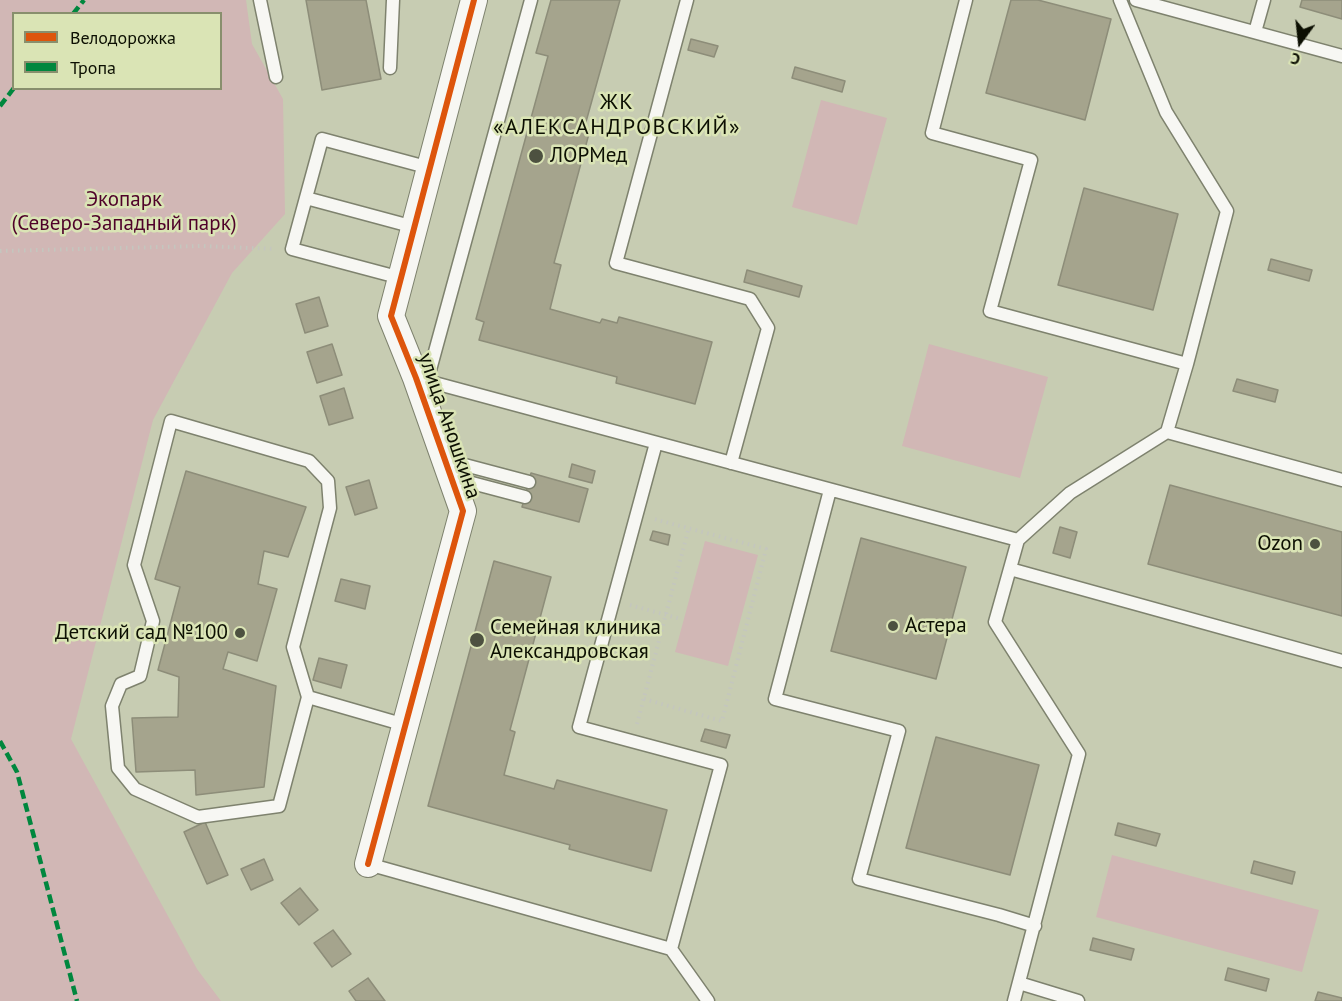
<!DOCTYPE html>
<html>
<head>
<meta charset="utf-8">
<style>
  body { margin:0 }
  #map { position:relative; width:1342px; height:1001px; overflow:hidden; background:#c7ccb2; font-family:"PT Sans",sans-serif }
  canvas { display:block }
  .legend { position:absolute; left:12px; top:12px; width:210px; height:78px; box-sizing:border-box; background:#dae4b5; border:2px solid #888f6d; margin:0; padding:8px 10px; list-style:none; font-size:18px; color:#0c0f02 }
  .legend li { display:flex; align-items:center; gap:12px; height:30px }
  .legend b { width:30px; border:2px solid #888f6d }
  .north { position:absolute; left:1270px; top:12px; width:60px; height:60px; -webkit-text-stroke:4px #dae4b5; paint-order:stroke; rotate:195deg; font-size:16px; font-weight:700; line-height:24px; text-align:center; color:#0c0f02 }
  .north::after { content:''; display:block; margin:auto; width:21px; height:27px; background:#0c0f02; clip-path:polygon(50% 0,100% 100%,50% 72%,0 100%) }
</style>
</head>
<body>
<div id="map">
<canvas width="1342" height="1001"></canvas>
<ul class="legend">
<li><b style="height:8px;background:#dd550c"></b>Велодорожка</li>
<li><b style="height:8px;background:#00873e"></b>Тропа</li>
</ul>
<div class="north">С</div>
</div>
<script>
const ctx = document.querySelector('canvas').getContext('2d');
ctx.lineJoin = 'round';
function paint(path, color) {
  ctx.fillStyle = color;
  ctx.fill(path, 'evenodd');
}
function toPath(rows) {
  const path = new Path2D();
  for (const r of rows) {
    path.moveTo(r[0], r[1]);
    for (let i = 2; i < r.length; i += 2) path.lineTo(r[i], r[i + 1]);
  }
  return path;
}
function stroke(path, color, width, dash) {
  ctx.strokeStyle = color;
  ctx.lineWidth = width;
  ctx.lineCap = dash ? 'butt' : 'round';
  ctx.setLineDash(dash || []);
  ctx.stroke(path);
}
function drawText(font, color, halo, rows, align = 'center') {
  ctx.font = font + ' "PT Sans",sans-serif';
  ctx.lineWidth = 5;
  ctx.setLineDash([]);
  ctx.textBaseline = 'middle';
  ctx.strokeStyle = halo;
  ctx.fillStyle = color;
  for (const [text, x, y, turn = 0] of rows) {
    ctx.save();
    ctx.translate(x, y);
    ctx.rotate((+turn || 0) * Math.PI / 180);
    ctx.textAlign = isNaN(turn) ? turn : align;
    if (halo) ctx.strokeText(text, 0, 0);
    ctx.fillText(text, 0, 0);
    ctx.restore();
  }
}
const green = toPath([
  [0,0,246,0,252,44,283,99,285,214,232,273,153,420,71,739,197,969,221,1001,0,1001],
  [14,14,220,14,220,88,14,88],
  [821,100,887,118,857,225,792,207],
  [929,344,1048,377,1020,478,902,446],
  [705,541,758,555,728,666,675,652],
  [1112,855,1319,910,1302,972,1096,917]
]);
const building = toPath([
  [306,0,366,0,381,79,322,90,306,0],
  [551,0,620,0,584,129,590,130,554,263,561,265,550,309,600,323,602,319,617,323,619,317,712,342,695,404,616,383,617,377,479,340,484,322,476,319,548,56,536,53,551,0],
  [1011,0,1038,0,1111,19,1085,120,986,93,1011,0],
  [1302,0,1342,0,1342,19,1300,7,1302,0],
  [691,39,718,46,714,57,688,50,691,39],
  [795,67,845,81,842,92,792,78,795,67],
  [1084,188,1178,214,1153,310,1058,285,1084,188],
  [1271,259,1312,270,1309,281,1268,270,1271,259],
  [747,270,802,286,799,297,744,282,747,270],
  [319,297,328,326,305,333,296,304,319,297],
  [332,344,342,375,317,383,307,352,332,344],
  [1237,379,1278,390,1275,402,1233,391,1237,379],
  [344,388,353,418,329,425,320,396,344,388],
  [572,464,595,471,592,483,569,477,572,464],
  [186,471,306,507,288,557,264,551,258,584,277,589,257,661,228,652,223,669,276,686,264,787,196,795,195,770,136,772,132,718,178,717,179,677,158,670,180,587,155,579,186,471],
  [531,473,588,489,579,522,522,507,531,473],
  [369,480,377,508,355,515,346,487,369,480],
  [1170,485,1342,532,1342,616,1148,564,1170,485],
  [1060,527,1077,532,1070,558,1053,553,1060,527],
  [653,531,670,535,668,545,650,540,653,531],
  [861,538,966,567,936,679,831,651,861,538],
  [494,561,551,577,510,730,515,732,504,775,554,789,557,780,667,810,651,871,569,849,570,845,428,806,494,561],
  [341,579,370,586,365,609,335,601,341,579],
  [319,658,347,665,341,688,313,680,319,658],
  [705,729,730,735,726,748,701,741,705,729],
  [936,737,1039,765,1010,875,906,848,936,737],
  [205,822,228,875,207,884,184,832,205,822],
  [1118,823,1160,834,1156,846,1115,835,1118,823],
  [264,859,273,880,251,890,241,869,264,859],
  [1254,861,1295,872,1292,884,1251,873,1254,861],
  [300,888,318,910,299,925,281,903,300,888],
  [333,930,351,954,332,967,314,943,333,930],
  [1093,938,1134,949,1131,960,1090,950,1093,938],
  [1228,968,1269,979,1266,991,1225,980,1228,968],
  [368,978,385,1001,356,1001,349,991,368,978],
  [1318,992,1342,998,1342,1001,1315,1001,1318,992]
]);
const path = toPath([
  [0,251,201,246,275,249],
  [630,605,681,619],
  [644,699,722,721,766,549,654,519],
  [637,724,689,527]
]);
const service = toPath([
  [260,0,276,77],
  [687,0,616,263,750,299,768,328,731,463],
  [966,0,932,133,1031,160,990,311,1187,364],
  [1136,0,1342,56],
  [1255,32,1264,0],
  [390,68,393,0],
  [306,198,414,227],
  [401,278,292,249,322,139,430,168],
  [416,378,1018,540],
  [427,381,531,0],
  [1167,432,1342,480],
  [656,443,579,727,721,765,671,949],
  [446,460,529,482],
  [453,478,525,497],
  [830,490,775,699,899,731,859,879,999,915,1035,926],
  [1010,569,1342,661],
  [308,697,279,806,198,817,135,789,118,768,112,706,121,684,140,676,153,621,134,565,171,421,309,461,328,481,330,508,293,647,308,697,405,725],
  [368,864,671,949,708,1001],
  [1019,983,1078,1001],
  [1014,1001,1079,754,995,622,1018,540,1070,493,1167,432,1187,364,1227,211,1166,112,1120,0]
]);
const minor = toPath([
  [368,864,463,511,416,378,391,316,474,0]
]);
const quiet = toPath([
  [73,14,84,0],
  [0,106,14,88],
  [0,741,17,772,77,1001]
]);
const cycleway = toPath([
  [368,864,463,511,416,378,391,316,474,0]
]);
const markers = [
  [536,156,8,"#4d5140"],
  [1315,544,6,"#4d5140"],
  [893,626,6,"#4d5140"],
  [240,633,6,"#4d5140"],
  [477,640,8,"#4d5140"]
];
const poiNames = [
  ["ЛОРМед",550,156],
  ["Ozon",1303,544,"right"],
  ["Астера",905,626],
  ["Семейная клиника",490,628],
  ["Александровская",490,652],
  ["Детский сад №100",228,633,"right"]
];
const parkNames = [
  ["Экопарк",124,200],
  ["(Северо-Западный парк)",124,224]
];
const streetNames = [
  ["улица Аношкина",449,426,71]
];
const neighbourhoodNames = [
  ["ЖК",617,103],
  ["«АЛЕКСАНДРОВСКИЙ»",617,128]
];
paint(green, '#d1b7b5');
paint(building, '#a5a48d');
stroke(building, '#8d8d79', 1.5);
stroke(service, '#7e826e', 15);
stroke(minor, '#7e826e', 28);
stroke(path, '#c4c6be', 4, [1.5, 4.5]);
stroke(service, '#f7f7f3', 12);
stroke(minor, '#f7f7f3', 26);
stroke(quiet, '#00873e', 4.5, [9, 4.5]);
stroke(cycleway, '#dd550c', 6);
for (const [x, y, r, color] of markers) {
  const dot = new Path2D();
  dot.arc(x, y, r, 0, 2 * Math.PI);
  ctx.fillStyle = color;
  ctx.fill(dot);
  stroke(dot, '#dae4b5', 2);
}
drawText('21px', '#0c0f02', '#dae4b5', poiNames, 'left');
drawText('21px', '#4f0129', '#dae4b5', parkNames);
drawText('21px', '#0c0f02', '#dae4b5', streetNames);
ctx.letterSpacing = '1.5px';
drawText('22px', '#0c0f02', '#dae4b5', neighbourhoodNames);
ctx.letterSpacing = '0px';
</script>
</body>
</html>
